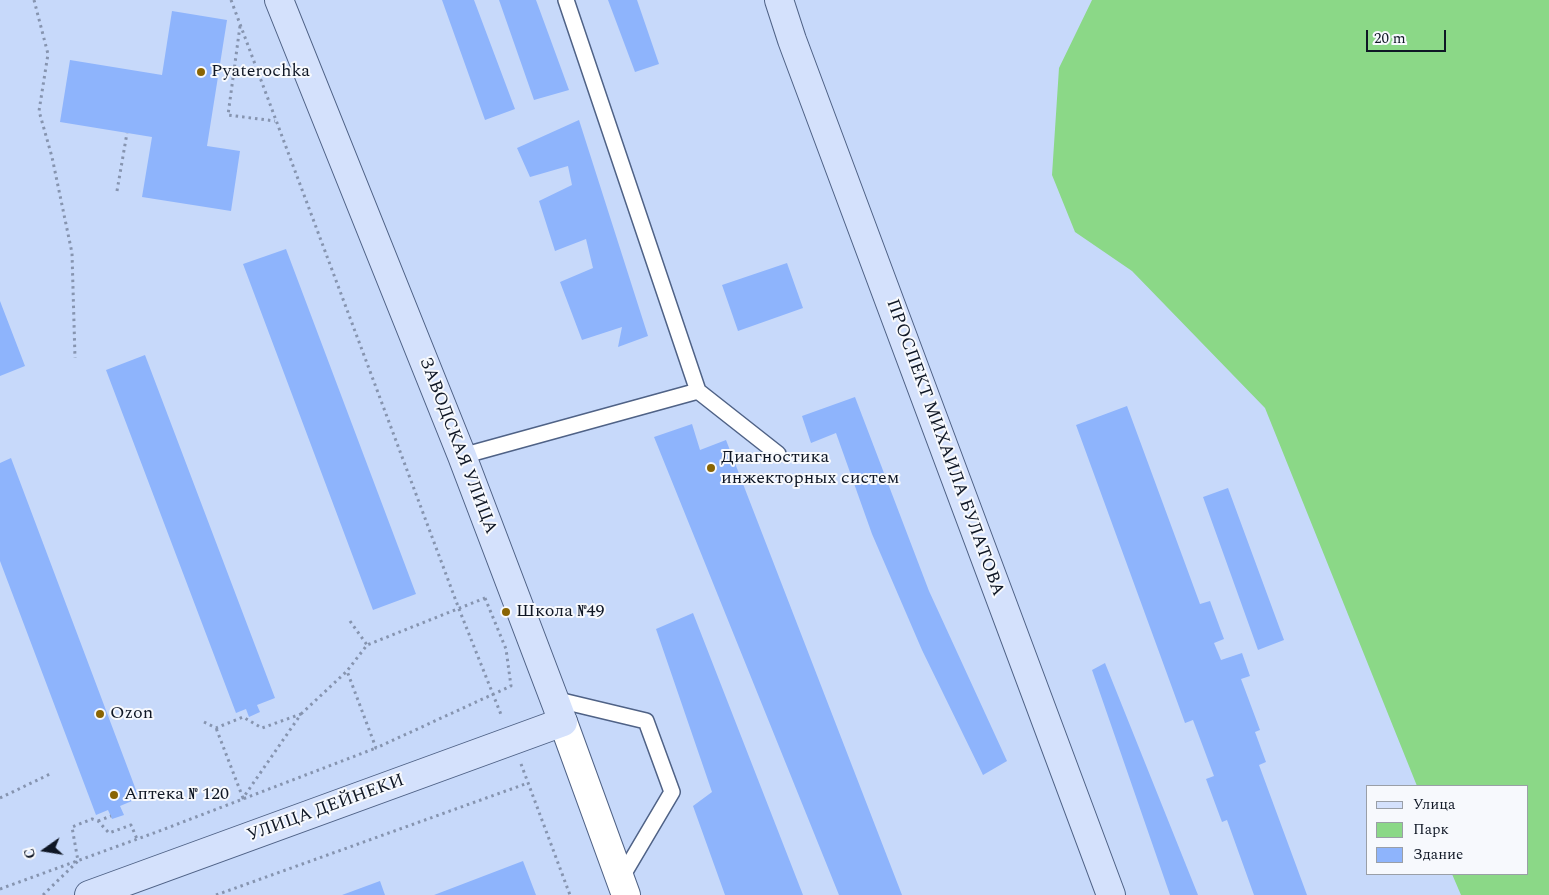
<!DOCTYPE html>
<html>
<head>
<meta charset="utf-8">
<style>
  body { margin:0 }
  #map { position:relative; width:1549px; height:895px; overflow:hidden; background:#c7d9fa; font-family:Spectral,serif }
  canvas { display:block }
  .legend { position:absolute; left:1366px; top:785px; width:162px; height:90px; box-sizing:border-box; background:#f7f9fd; border:1px solid #9a9fa7; margin:0; padding:6px 9px; list-style:none; font-size:15px; color:#0f1725 }
  .legend li { display:flex; align-items:center; gap:10px; height:25px }
  .legend b { width:25px; border:1px solid #9a9fa7 }
  .north { position:absolute; left:20px; top:825px; width:50px; height:50px; -webkit-text-stroke:4px #f7f9fd; paint-order:stroke; rotate:257deg; font-size:14px; font-weight:700; line-height:20px; text-align:center; color:#0f1725 }
  .north::after { content:''; display:block; margin:auto; width:18px; height:22px; background:#0f1725; clip-path:polygon(50% 0,100% 100%,50% 72%,0 100%) }
  .scale { position:absolute; left:1366px; top:30px; width:80px; height:22px; box-sizing:border-box; border:2px solid #0f1725; border-top:0; padding-left:6px; font-size:15px; line-height:18px; white-space:nowrap; color:#0f1725; -webkit-text-stroke:4px #f7f9fd; paint-order:stroke }
</style>
</head>
<body>
<div id="map">
<canvas width="1549" height="895"></canvas>
<ul class="legend">
<li><b style="height:6px;background:#d4e1fc"></b>Улица</li>
<li><b style="height:14px;background:#8bd887"></b>Парк</li>
<li><b style="height:14px;background:#8eb4fc"></b>Здание</li>
</ul>
<div class="north">С</div>
<div class="scale">20 m</div>
</div>
<script>
const ctx = document.querySelector('canvas').getContext('2d');
ctx.lineJoin = 'round';
function paint(path, color) {
  ctx.fillStyle = color;
  ctx.fill(path, 'evenodd');
}
function toPath(rows) {
  const path = new Path2D();
  for (const r of rows) {
    path.moveTo(r[0], r[1]);
    for (let i = 2; i < r.length; i += 2) path.lineTo(r[i], r[i + 1]);
  }
  return path;
}
function stroke(path, color, width, dash) {
  ctx.strokeStyle = color;
  ctx.lineWidth = width;
  ctx.lineCap = dash ? 'butt' : 'round';
  ctx.setLineDash(dash || []);
  ctx.stroke(path);
}
function drawText(font, color, halo, rows, align = 'center') {
  ctx.font = font + ' Spectral,serif';
  ctx.lineWidth = 4;
  ctx.setLineDash([]);
  ctx.textBaseline = 'middle';
  ctx.strokeStyle = halo;
  ctx.fillStyle = color;
  for (const [text, x, y, turn = 0] of rows) {
    ctx.save();
    ctx.translate(x, y);
    ctx.rotate((+turn || 0) * Math.PI / 180);
    ctx.textAlign = isNaN(turn) ? turn : align;
    if (halo) ctx.strokeText(text, 0, 0);
    ctx.fillText(text, 0, 0);
    ctx.restore();
  }
}
const green = toPath([
  [1092,0,1549,0,1549,895,1461,895,1452,874,1528,874,1528,786,1417,786,1265,408,1132,271,1075,232,1052,175,1059,68]
]);
const building = toPath([
  [442,0,474,0,515,109,485,120],
  [499,0,536,0,569,90,534,100],
  [608,0,637,0,659,64,635,72],
  [172,11,227,20,207,146,240,151,231,211,142,197,152,137,60,122,70,60,162,75],
  [579,120,648,336,618,347,622,327,582,340,560,282,593,268,586,239,555,251,539,201,572,185,568,166,530,177,517,148],
  [286,249,416,594,373,610,243,264],
  [787,263,803,308,738,331,722,285],
  [0,301,25,366,0,376],
  [145,355,275,698,257,705,260,712,249,717,246,709,236,713,106,370],
  [855,397,929,591,1007,761,983,775,922,650,872,534,836,433,811,443,802,416],
  [1127,406,1200,604,1210,601,1224,639,1214,643,1221,660,1242,653,1250,676,1241,679,1260,730,1255,732,1266,762,1259,765,1307,895,1254,895,1227,820,1222,822,1206,779,1214,776,1193,720,1185,723,1076,425],
  [692,424,700,450,726,440,902,895,839,895,654,437],
  [11,458,139,798,120,806,124,815,112,819,108,810,96,815,0,561,0,463],
  [1228,488,1284,640,1258,650,1203,497],
  [693,613,803,895,725,895,693,806,712,792,656,629],
  [1105,663,1198,895,1170,895,1092,670],
  [523,861,536,895,434,895],
  [380,881,385,895,342,895]
]);
const path = toPath([
  [34,0,48,54,39,111,52,157,72,253,75,358],
  [231,0,459,609,502,717],
  [240,26,228,115,275,121],
  [117,191,127,133],
  [485,598,506,649,511,686,376,748,347,671,367,645,485,598],
  [350,621,367,645],
  [301,714,347,671],
  [204,722,216,728,243,717,262,728,301,714,243,798,216,728],
  [521,764,570,895],
  [0,798,50,774],
  [98,821,111,816],
  [0,889,162,830,376,748],
  [43,895,78,861,72,827,92,819,98,821,109,833,131,825,137,839],
  [216,895,528,783]
]);
const lane = toPath([
  [566,0,698,391,778,454],
  [462,456,698,391],
  [554,699,646,721,672,792,620,880]
]);
const street = toPath([
  [563,722,626,895]
]);
const secondary = toPath([
  [779,0,792,40,1111,895],
  [89,895,563,722,462,456,279,0]
]);
const markers = [
  [201,72,5,"#8a6504"],
  [711,468,5,"#8a6504"],
  [506,612,5,"#8a6504"],
  [100,714,5,"#8a6504"],
  [114,795,5,"#8a6504"]
];
const poiNames = [
  ["Pyaterochka",211,72],
  ["Диагностика",721,458],
  ["инжекторных систем",721,479],
  ["Школа №49",516,612],
  ["Ozon",110,714],
  ["Аптека № 120",124,795]
];
const streetNames = [
  ["ЗАВОДСКАЯ УЛИЦА",457,446,69],
  ["ПРОСПЕКТ МИХАИЛА БУЛАТОВА",944,448,70],
  ["УЛИЦА ДЕЙНЕКИ",326,809,-20]
];
paint(green, '#8bd887');
paint(building, '#8eb4fc');
stroke(lane, '#4f6286', 18);
stroke(street, '#4f6286', 30);
stroke(secondary, '#4f6286', 30);
stroke(path, '#8694af', 3, [2.5, 4]);
stroke(lane, '#fff', 15);
stroke(street, '#fff', 28);
stroke(secondary, '#d4e1fc', 28);
for (const [x, y, r, color] of markers) {
  const dot = new Path2D();
  dot.arc(x, y, r, 0, 2 * Math.PI);
  ctx.fillStyle = color;
  ctx.fill(dot);
  stroke(dot, '#f7f9fd', 2);
}
drawText('18px', '#0f1725', '#f7f9fd', poiNames, 'left');
drawText('18px', '#0f1725', '#f7f9fd', streetNames);
</script>
</body>
</html>
